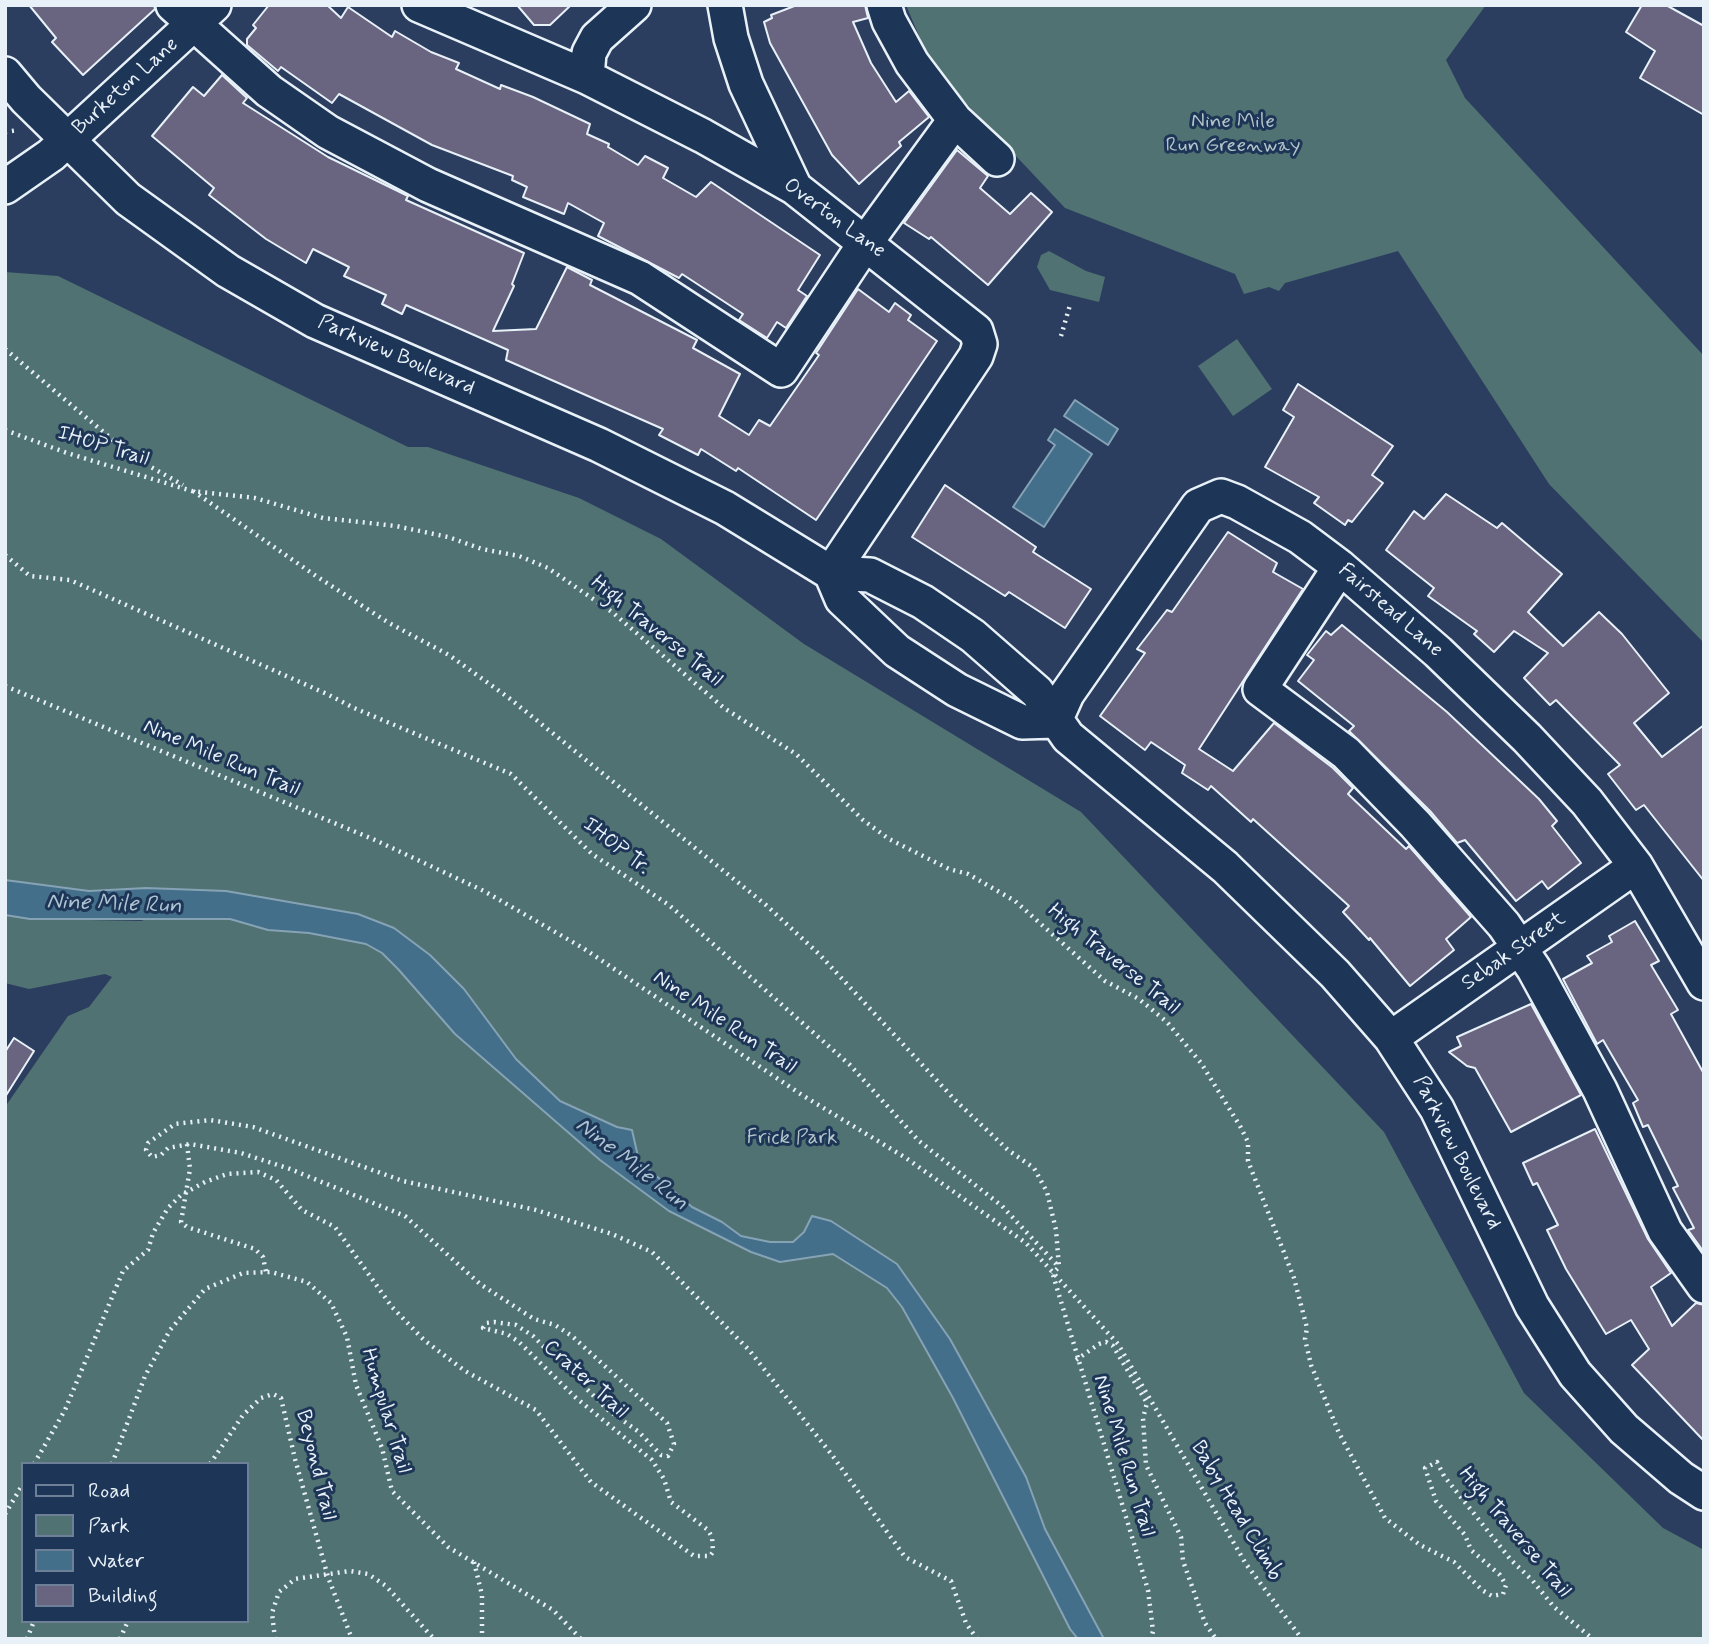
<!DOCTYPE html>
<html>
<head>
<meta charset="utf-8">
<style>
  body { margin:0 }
  #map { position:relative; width:1709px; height:1644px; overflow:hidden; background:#2c3e5f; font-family:Mynerve,sans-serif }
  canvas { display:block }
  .frame { position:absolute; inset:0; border:7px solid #e8f1f8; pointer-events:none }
  .legend { position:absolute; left:21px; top:1462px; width:228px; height:161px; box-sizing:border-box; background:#1d3557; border:2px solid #6e8097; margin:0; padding:9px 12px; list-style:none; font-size:21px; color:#e8f1f8 }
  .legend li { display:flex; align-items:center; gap:14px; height:35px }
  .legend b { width:35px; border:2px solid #6e8097 }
</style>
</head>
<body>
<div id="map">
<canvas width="1709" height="1644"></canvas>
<div class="frame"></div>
<ul class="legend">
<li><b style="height:9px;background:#1d3557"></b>Road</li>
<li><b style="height:19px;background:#507272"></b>Park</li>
<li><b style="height:19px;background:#446f8a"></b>Water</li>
<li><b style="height:19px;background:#696480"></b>Building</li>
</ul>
</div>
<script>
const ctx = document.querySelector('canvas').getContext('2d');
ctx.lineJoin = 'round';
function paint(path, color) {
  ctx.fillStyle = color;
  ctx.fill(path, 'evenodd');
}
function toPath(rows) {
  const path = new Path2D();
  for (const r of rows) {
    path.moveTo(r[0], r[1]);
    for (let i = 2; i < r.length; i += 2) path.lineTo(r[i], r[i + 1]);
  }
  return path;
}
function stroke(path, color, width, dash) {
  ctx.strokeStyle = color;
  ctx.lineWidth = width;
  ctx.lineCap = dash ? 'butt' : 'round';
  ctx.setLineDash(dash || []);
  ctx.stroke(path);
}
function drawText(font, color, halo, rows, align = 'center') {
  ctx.font = font + ' Mynerve,sans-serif';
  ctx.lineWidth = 6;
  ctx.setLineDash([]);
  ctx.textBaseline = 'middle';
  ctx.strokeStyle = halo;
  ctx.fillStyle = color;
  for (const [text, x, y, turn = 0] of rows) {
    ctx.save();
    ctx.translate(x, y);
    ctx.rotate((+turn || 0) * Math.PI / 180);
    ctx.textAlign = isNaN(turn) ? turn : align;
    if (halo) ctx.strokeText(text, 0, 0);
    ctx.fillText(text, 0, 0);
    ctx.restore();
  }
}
const green = toPath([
  [906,5,1486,5,1446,60,1465,98,1704,356,1704,643,1549,484,1398,251,1285,283,1279,291,1269,287,1244,294,1235,274,1065,208,932,67],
  [1049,251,1086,271,1105,277,1099,302,1050,290,1037,267,1041,255],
  [5,272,58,276,408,447,428,447,579,498,661,539,804,644,1081,812,1384,1132,1524,1393,1663,1528,1704,1550,1704,1639,5,1639,5,1107,68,1016,89,1007,112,977,105,974,29,989,5,983,5,915,30,919,144,921,30,883,5,880],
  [23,1464,247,1464,247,1621,23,1621],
  [1237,339,1272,389,1233,416,1198,366]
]);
const water = toPath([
  [1075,400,1118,429,1108,445,1064,416,1075,400],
  [1055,429,1092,454,1044,527,1013,507,1055,445,1048,440,1055,429],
  [5,880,89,891,146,888,226,891,358,914,394,928,430,955,464,989,516,1059,560,1101,617,1127,632,1130,639,1161,692,1207,722,1222,741,1236,770,1242,793,1242,804,1232,812,1216,831,1221,897,1264,950,1339,1026,1477,1045,1529,1104,1639,1078,1639,1070,1629,953,1398,902,1307,887,1288,833,1254,780,1262,751,1252,669,1211,600,1160,455,1034,398,969,382,953,366,944,309,933,268,930,230,919,30,919,5,915,5,880]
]);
const building = toPath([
  [29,5,154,5,155,9,83,75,52,42,56,38,29,5],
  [269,5,327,5,341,18,348,7,392,37,395,31,431,52,459,63,456,69,500,89,501,85,533,97,590,124,587,134,609,144,608,147,638,165,645,156,668,168,663,178,696,197,711,182,820,255,798,290,807,296,786,328,777,322,767,338,739,320,743,314,682,274,679,278,598,236,604,223,568,203,564,214,523,197,527,187,512,180,513,176,432,145,339,94,332,103,281,67,278,71,247,45,247,39,256,28,253,25,269,5],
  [517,5,571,5,550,25,534,25,517,5],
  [797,5,865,5,868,18,853,22,871,63,896,102,909,91,929,117,899,142,901,146,859,184,832,155,770,43,764,22,772,18,771,15,797,5],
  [1642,5,1666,5,1704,26,1704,115,1640,78,1655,51,1626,32,1642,5],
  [222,75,247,98,243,103,328,157,408,196,406,200,524,253,512,284,514,286,493,331,536,329,567,267,592,280,590,285,697,340,693,348,740,374,719,416,749,435,759,420,770,426,819,355,816,353,858,289,889,312,895,303,911,315,908,320,937,341,816,520,738,468,736,471,701,449,698,455,659,435,663,429,506,360,508,350,406,305,402,314,382,304,386,295,344,276,349,267,313,249,306,263,266,239,209,195,214,188,152,136,193,87,204,96,222,75],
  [957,150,988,176,980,188,1010,214,1031,193,1052,212,988,285,931,237,929,239,904,223,957,150],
  [1298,384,1393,446,1372,475,1383,483,1352,522,1348,520,1345,525,1314,503,1319,497,1265,467,1294,417,1283,410,1298,384],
  [945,485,1036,547,1033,552,1091,589,1065,628,1009,592,1005,596,912,537,945,485],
  [1446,494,1497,528,1502,523,1562,574,1528,612,1563,646,1599,612,1622,634,1669,693,1634,723,1662,757,1704,725,1704,881,1644,805,1636,810,1608,774,1620,765,1556,700,1550,705,1524,678,1548,653,1514,631,1494,652,1474,634,1477,631,1428,596,1434,588,1386,550,1414,511,1424,519,1446,494],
  [1228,532,1277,563,1273,572,1303,589,1199,749,1233,771,1274,723,1333,768,1353,788,1348,794,1406,849,1409,846,1471,917,1446,939,1454,950,1410,986,1370,938,1369,940,1343,912,1349,906,1253,819,1251,822,1211,786,1208,790,1182,773,1185,765,1151,742,1145,750,1100,716,1145,653,1137,649,1167,610,1172,612,1228,532],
  [1342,625,1447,712,1539,799,1557,821,1552,826,1581,863,1548,889,1542,881,1516,901,1465,840,1457,843,1430,811,1349,731,1354,726,1298,681,1314,660,1307,655,1326,631,1331,635,1342,625],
  [1635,921,1659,961,1651,965,1678,1010,1671,1014,1704,1074,1703,1251,1688,1230,1694,1228,1673,1188,1678,1186,1648,1125,1643,1127,1633,1103,1638,1100,1603,1040,1597,1044,1563,979,1592,963,1587,956,1612,942,1609,936,1635,921],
  [1531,1004,1581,1095,1511,1132,1475,1068,1467,1066,1449,1052,1461,1046,1457,1037,1531,1004],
  [14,1038,34,1051,5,1097,5,1052,14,1038],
  [1595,1129,1648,1239,1671,1273,1651,1287,1672,1326,1696,1303,1704,1305,1704,1441,1632,1365,1649,1349,1631,1320,1606,1334,1566,1269,1547,1230,1558,1225,1537,1183,1533,1185,1523,1163,1595,1129]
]);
const path = toPath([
  [5,132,18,130],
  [1061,336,1070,305],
  [5,349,133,457,183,485],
  [5,430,67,453,192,491,255,498,323,518,396,526,448,537,482,549,519,556,548,568,612,612,724,708,796,754,863,820,889,839,949,869,968,874,1015,901,1105,981,1139,999,1167,1022,1201,1063,1240,1126,1248,1142,1248,1161,1294,1278,1307,1328,1305,1339,1311,1365,1339,1433,1385,1518,1420,1545,1454,1562,1482,1590,1492,1596,1503,1594,1506,1585,1500,1575,1471,1550,1465,1535,1436,1501,1425,1468,1437,1462,1444,1476,1511,1560,1532,1580,1554,1607,1593,1639],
  [193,491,316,576,389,623,449,655,509,698,766,905,819,954,956,1101,1008,1150,1034,1168,1047,1192,1056,1230,1059,1267,1052,1274],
  [5,555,30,576,70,580,327,694,354,708,511,774,592,854,669,905,850,1065,919,1141,1002,1206,1058,1266],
  [5,686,375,840,484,891,583,948,802,1095,906,1158,1026,1243,1118,1344,1246,1564,1302,1639],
  [187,1144,190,1169,181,1222,187,1227,255,1249,263,1257,266,1272],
  [1053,1275,1148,1590,1153,1631,1151,1639],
  [1076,1360,1099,1344,1106,1342,1113,1346,1147,1403,1143,1418,1146,1465,1181,1537,1183,1561,1205,1623,1216,1639],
  [34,1464,65,1410,123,1271,148,1250,153,1233,168,1208,181,1195,205,1182,227,1174,258,1172,276,1180,302,1210,335,1227,392,1307,424,1340,465,1371,536,1410,591,1482,694,1556,710,1556,713,1552,712,1537,708,1530,671,1502,664,1479,652,1460,575,1397,519,1342,507,1334,483,1328,486,1323,494,1322,516,1325,533,1336,608,1410,639,1432,661,1455,668,1456,674,1444,667,1423,572,1336,555,1325,534,1319,480,1284,405,1216,290,1169,241,1153,190,1144,168,1148,161,1155,152,1157,146,1150,148,1143,175,1124,210,1120,253,1127,403,1181,536,1210,612,1234,652,1252,749,1350,832,1455,905,1557,951,1581,966,1623,977,1639],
  [112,1464,145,1376,170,1330,205,1289,243,1273,271,1272,307,1282,331,1303,347,1337,356,1385,382,1448,392,1491,448,1547,553,1610,581,1639],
  [210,1464,243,1415,261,1398,273,1394,281,1398,295,1459,328,1577,352,1639],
  [5,1514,23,1484],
  [474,1562,482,1595,482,1639],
  [27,1639,34,1621],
  [120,1639,128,1621],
  [275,1639,272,1613,279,1592,295,1579,350,1571,368,1574,386,1586,434,1639]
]);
const minor = toPath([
  [173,5,269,91,328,132,428,185,640,278,781,370,866,242,955,120],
  [419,5,587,77,703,136,795,188,976,331,980,344,976,356,831,573],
  [725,5,731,38,746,84,795,188],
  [884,5,889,21,912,63,955,120,997,159],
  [5,74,26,99,128,199,228,271,315,321,599,445,725,508,831,573,842,599,897,651,957,690,1022,722,1055,721],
  [587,77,589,53,597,38,634,5],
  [5,187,51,155,214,5],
  [1340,567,1260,689,1346,753,1415,824,1504,925,1534,969,1600,1090,1665,1231,1704,1286],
  [831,573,870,575,923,602,973,636,1037,692,1068,737,1225,867,1335,974,1391,1038,1437,1109,1532,1306,1575,1374,1624,1429,1681,1478,1704,1493],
  [1055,721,1067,694,1198,506,1221,496,1237,502,1300,537,1340,567,1438,652,1527,738,1587,802,1636,866,1704,983],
  [1391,1038,1636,866]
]);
const streetNames = [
  ["Burketon Lane",126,87,-42],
  ["Overton Lane",834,219,36],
  ["Parkview Boulevard",396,356,24],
  ["IHOP Trail",103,447,17],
  ["Fairstead Lane",1390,611,41],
  ["High Traverse Trail",656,632,39],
  ["Nine Mile Run Trail",221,759,23],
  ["IHOP Tr.",616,847,38],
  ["Sebak Street",1514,952,-35],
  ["High Traverse Trail",1113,960,39],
  ["Nine Mile Run Trail",724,1023,34],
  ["Parkview Boulevard",1456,1153,63],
  ["Crater Trail",585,1380,42],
  ["Humpular Trail",385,1411,73],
  ["Nine Mile Run Trail",1123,1456,73],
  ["Beyond Trail",315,1465,76],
  ["Baby Head Climb",1236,1511,59],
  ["High Traverse Trail",1514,1533,50]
];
const parkNames = [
  ["Nine Mile",1233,123],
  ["Run Greenway",1233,147],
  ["Frick Park",792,1139]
];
const waterNames = [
  ["Nine Mile Run",114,905,2],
  ["Nine Mile Run",631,1165,38]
];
paint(green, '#507272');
paint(water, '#446f8a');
stroke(water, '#86a3b6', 2);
paint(building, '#696480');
stroke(building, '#e8f1f8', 2);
stroke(minor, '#e8f1f8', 38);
stroke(path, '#e8f1f8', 4.5, [2, 5]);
stroke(minor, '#1d3557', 33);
drawText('21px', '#e8f1f8', '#1d3557', streetNames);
drawText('21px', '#b3c5c9', '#1d3557', parkNames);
drawText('italic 23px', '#afc4d2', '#1d3557', waterNames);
</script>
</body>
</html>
